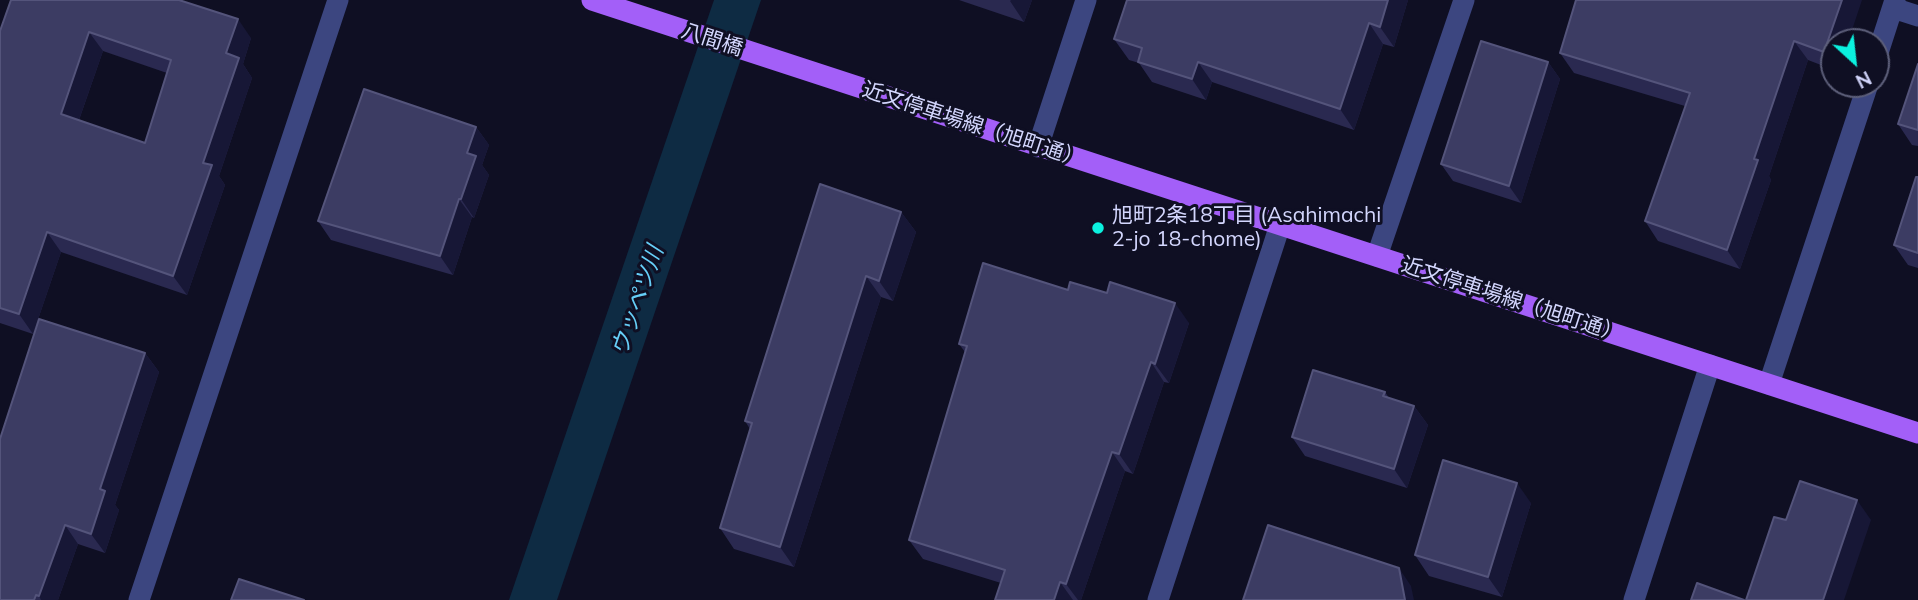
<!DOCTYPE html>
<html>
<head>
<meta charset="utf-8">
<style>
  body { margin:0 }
  #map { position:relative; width:1918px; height:600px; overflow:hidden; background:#0f0f23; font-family:Mulish,sans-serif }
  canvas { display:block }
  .north { position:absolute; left:1820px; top:28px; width:70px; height:70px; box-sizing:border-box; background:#0f0f23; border:2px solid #5d5f7a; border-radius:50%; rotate:153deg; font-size:19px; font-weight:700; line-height:28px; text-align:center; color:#d3d6fd }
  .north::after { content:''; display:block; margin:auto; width:24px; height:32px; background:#0bf1df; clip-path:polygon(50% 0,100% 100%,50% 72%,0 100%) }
</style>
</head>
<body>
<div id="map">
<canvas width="1918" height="600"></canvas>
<div class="north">N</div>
</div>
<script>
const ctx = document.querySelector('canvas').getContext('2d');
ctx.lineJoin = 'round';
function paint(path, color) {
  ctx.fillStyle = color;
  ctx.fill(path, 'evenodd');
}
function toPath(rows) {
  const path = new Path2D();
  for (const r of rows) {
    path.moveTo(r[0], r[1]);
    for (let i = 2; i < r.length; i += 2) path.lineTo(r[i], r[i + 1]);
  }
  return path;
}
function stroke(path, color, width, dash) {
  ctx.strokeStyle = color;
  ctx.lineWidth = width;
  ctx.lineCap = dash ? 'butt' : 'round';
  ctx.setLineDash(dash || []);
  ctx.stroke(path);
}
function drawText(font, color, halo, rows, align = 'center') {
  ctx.font = font + ' Mulish,"Noto Sans JP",sans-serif';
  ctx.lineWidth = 6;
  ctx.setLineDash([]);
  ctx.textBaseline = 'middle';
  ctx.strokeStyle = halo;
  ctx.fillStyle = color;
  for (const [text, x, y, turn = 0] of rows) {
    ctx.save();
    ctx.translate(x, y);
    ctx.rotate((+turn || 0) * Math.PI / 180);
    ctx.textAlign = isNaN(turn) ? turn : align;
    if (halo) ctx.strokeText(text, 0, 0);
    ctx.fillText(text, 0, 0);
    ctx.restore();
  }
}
const water = toPath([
  [714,0,761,0,557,600,509,600]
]);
const minor = toPath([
  [1893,8,1918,16],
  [1876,59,1895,0],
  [1038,147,1086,0],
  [1377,256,1464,0],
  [1769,384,1868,84],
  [139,600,338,0],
  [1158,600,1280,225],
  [1634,600,1710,365]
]);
const major = toPath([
  [592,0,1918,433]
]);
const wall = toPath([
  [11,0,251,38,243,64,252,78,219,176,225,185,187,295,61,252,33,334,0,323,0,31],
  [103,51,167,73,145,143,79,120],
  [959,0,1032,0,1024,22],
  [1408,0,1394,47,1383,44,1354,130,1212,82,1206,100,1152,82,1139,63,1129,60,1114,39],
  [1576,0,1834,42,1834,70,1808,60,1769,176,1771,180,1740,269,1658,241,1645,221,1685,106,1574,73,1560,53],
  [1548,62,1560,79,1521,203,1453,181,1441,164],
  [1918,64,1918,146,1912,145,1898,124],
  [476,127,489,145,482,165,489,175,474,218,472,217,453,275,331,240,318,221],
  [1918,177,1918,268,1908,265,1894,245],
  [901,212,916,232,893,301,881,297,794,567,734,549,720,528,750,429,745,421],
  [1068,290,1189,323,1169,383,1164,382,1133,474,1125,471,1081,600,995,600,1001,583,923,559,909,540,965,352,959,344],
  [145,353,159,372,115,505,119,510,105,553,78,544,58,600,0,600],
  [1385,392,1389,398,1414,406,1428,425,1407,488,1305,456,1292,437],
  [1531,503,1502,597,1429,576,1415,555]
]);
const shadedWall = toPath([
  [1011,0,1032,0,1024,22,1010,1],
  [1388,0,1408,0,1394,47,1380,27],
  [1842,0,1862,0,1848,42,1834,42,1834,65,1824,52],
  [238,19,251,38,243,64,252,78,219,176,225,185,187,295,173,276,203,163,226,53],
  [1369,23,1383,44,1354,130,1340,109],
  [89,32,103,51,74,134,61,114],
  [1794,41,1808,60,1769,176,1771,180,1740,269,1727,250,1754,159],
  [1198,62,1212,82,1206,100,1192,79],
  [1548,62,1560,79,1521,203,1509,186],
  [476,127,489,145,482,165,489,175,474,218,461,199,467,153],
  [459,199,472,217,453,275,440,256],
  [901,212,916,232,893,301,879,281],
  [47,232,61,252,33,334,19,314],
  [866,276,881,297,794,567,780,547],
  [1175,303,1189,323,1169,383,1155,364],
  [145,353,159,372,115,505,119,510,105,553,91,534,100,489],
  [1151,362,1164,382,1133,474,1119,454],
  [1414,406,1428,425,1407,488,1394,469],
  [1112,452,1125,471,1081,600,1078,600,1066,584],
  [1517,483,1531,503,1502,597,1488,577],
  [1857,500,1871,520,1844,600,1823,600],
  [65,525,78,544,58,600,41,600,39,596],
  [1399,568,1411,586,1414,600,1405,600],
  [1060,582,1073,600,1054,600]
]);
const building = toPath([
  [11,0,179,0,238,19,226,53,239,58,203,163,212,165,173,276,47,232,19,314,0,308,0,31,11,0],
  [89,32,171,60,145,143,61,114,89,32],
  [1127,0,1388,0,1380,27,1369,23,1340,109,1198,62,1192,79,1138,62,1142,48,1114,39,1127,0],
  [1576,0,1842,0,1824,52,1794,41,1754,159,1758,160,1727,250,1645,221,1690,93,1560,53,1576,0],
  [1481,41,1548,62,1509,186,1441,164,1481,41],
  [1918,64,1918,130,1898,124,1918,64],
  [364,89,476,127,467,153,476,156,461,199,459,199,440,256,318,221,364,89],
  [1916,177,1918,177,1918,253,1894,245,1916,177],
  [820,184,901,212,879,281,866,276,780,547,720,528,752,423,745,421,820,184],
  [983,263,1068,290,1070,282,1107,293,1110,282,1175,303,1155,364,1151,362,1119,454,1112,452,1066,584,1060,582,1054,600,995,600,1005,570,909,540,967,346,959,344,983,263],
  [39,319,145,353,100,489,105,491,91,534,65,525,39,596,36,595,34,600,0,600,0,439,39,319],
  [1313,370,1385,392,1383,396,1414,406,1394,469,1292,437,1313,370],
  [1443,460,1517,483,1488,577,1415,555,1443,460],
  [1800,481,1857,500,1823,600,1746,600,1774,517,1786,520,1800,481],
  [1268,525,1399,568,1405,600,1243,600,1268,525],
  [239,579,304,600,231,600,239,579],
  [1697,583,1744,600,1691,600,1697,583]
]);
const markers = [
  [1098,228,7,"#0bf1df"]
];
const streetNames = [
  ["八間橋",712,40,18],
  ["近文停車場線（旭町通）",973,125,18],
  ["近文停車場線（旭町通）",1512,300,18]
];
const poiNames = [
  ["旭町2条18丁目 (Asahimachi",1112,216],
  ["2-jo 18-chome)",1112,240]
];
const waterNames = [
  ["ウッペツ川",638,301,-71]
];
paint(water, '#0e2b43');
stroke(minor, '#3c4680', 21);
stroke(major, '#a35ff8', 21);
paint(wall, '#2a2950');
paint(shadedWall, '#171736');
paint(building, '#3c3c63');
stroke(building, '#54547b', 2);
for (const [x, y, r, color] of markers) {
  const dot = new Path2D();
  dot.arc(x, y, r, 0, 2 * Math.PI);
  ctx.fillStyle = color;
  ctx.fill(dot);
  stroke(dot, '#0f0f23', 2.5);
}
drawText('21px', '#d3d6fd', '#0f0f23', streetNames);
drawText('21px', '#d3d6fd', '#0f0f23', poiNames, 'left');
drawText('italic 23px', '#66cff8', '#0f0f23', waterNames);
</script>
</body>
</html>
